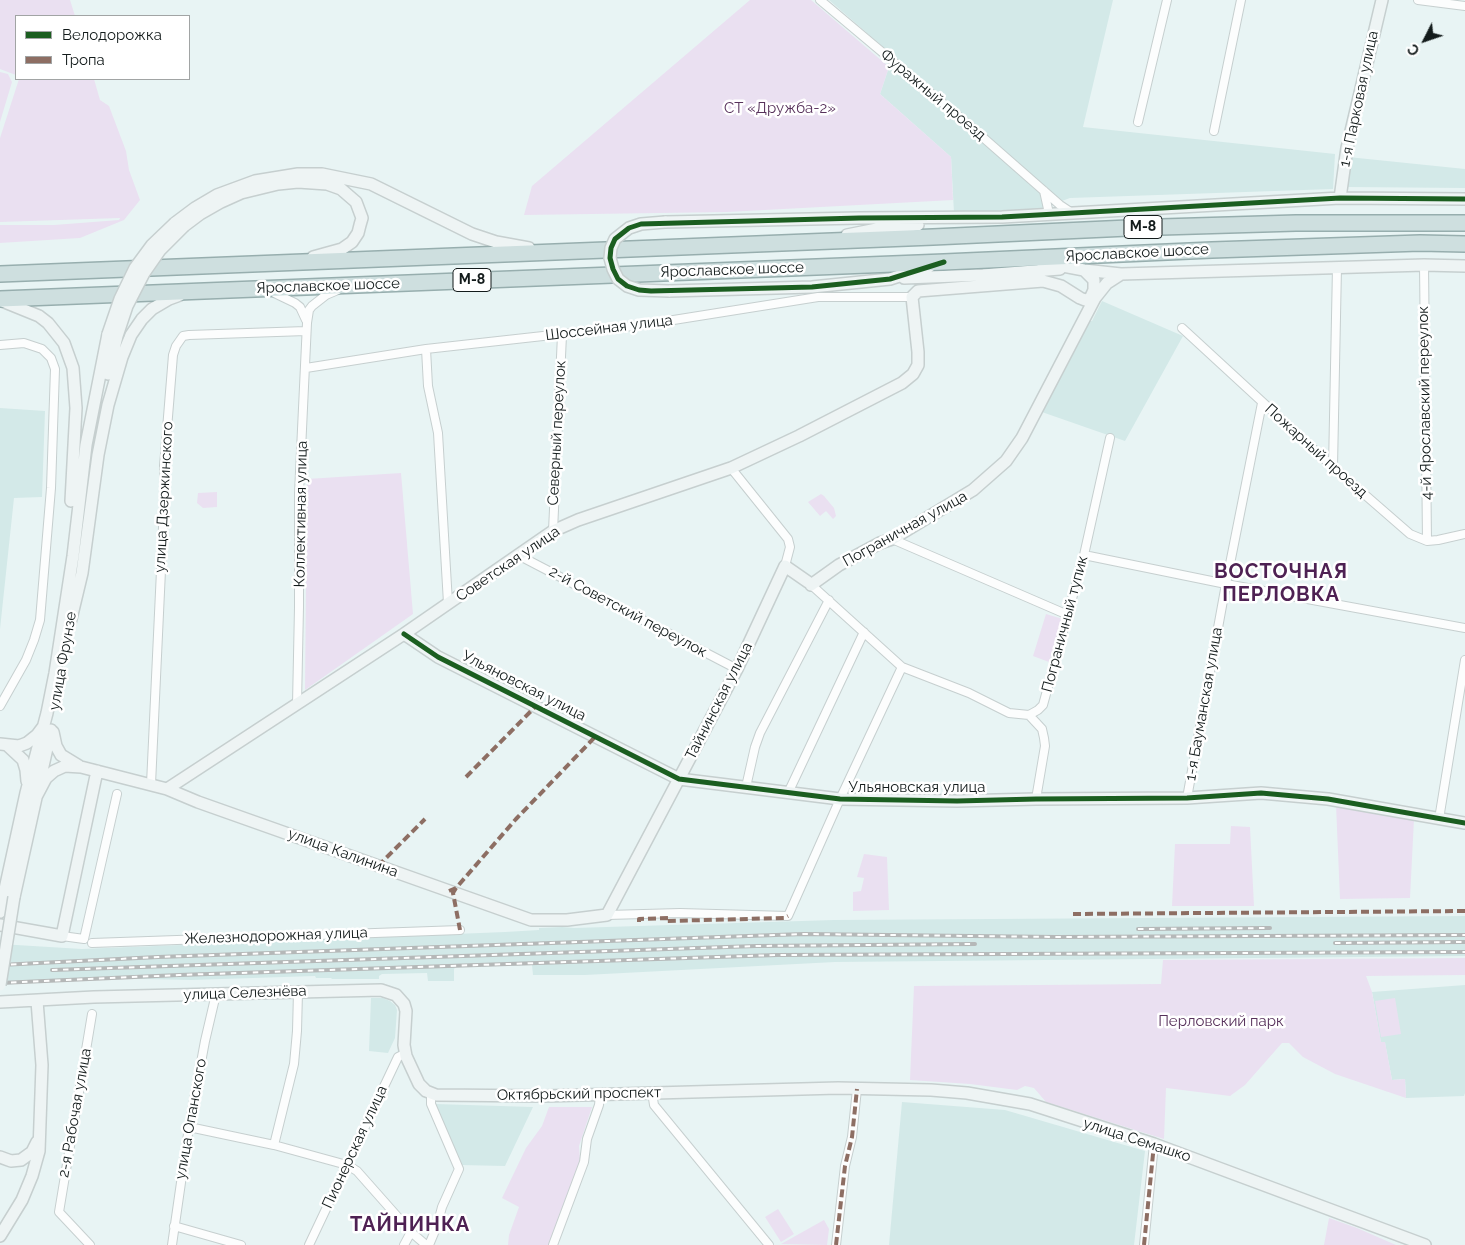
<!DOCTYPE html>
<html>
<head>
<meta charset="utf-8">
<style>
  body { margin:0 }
  #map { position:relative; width:1465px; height:1245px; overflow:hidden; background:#e8f4f4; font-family:Raleway,sans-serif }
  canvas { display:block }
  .legend { position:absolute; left:15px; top:15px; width:175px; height:65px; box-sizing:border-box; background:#fff; border:1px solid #a1a4a4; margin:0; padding:6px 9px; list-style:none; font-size:15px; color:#131b1b }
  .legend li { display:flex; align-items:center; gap:10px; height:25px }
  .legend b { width:25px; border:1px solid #a1a4a4 }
  .north { position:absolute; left:1400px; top:15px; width:50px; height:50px; -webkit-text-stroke:4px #fff; paint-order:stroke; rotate:229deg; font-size:14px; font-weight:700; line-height:20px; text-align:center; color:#131b1b }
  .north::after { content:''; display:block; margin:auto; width:18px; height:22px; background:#131b1b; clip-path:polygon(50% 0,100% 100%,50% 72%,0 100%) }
</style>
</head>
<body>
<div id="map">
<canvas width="1465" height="1245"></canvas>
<ul class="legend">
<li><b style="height:6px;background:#1b5e20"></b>Велодорожка</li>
<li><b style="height:6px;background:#8d6e63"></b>Тропа</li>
</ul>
<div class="north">С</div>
</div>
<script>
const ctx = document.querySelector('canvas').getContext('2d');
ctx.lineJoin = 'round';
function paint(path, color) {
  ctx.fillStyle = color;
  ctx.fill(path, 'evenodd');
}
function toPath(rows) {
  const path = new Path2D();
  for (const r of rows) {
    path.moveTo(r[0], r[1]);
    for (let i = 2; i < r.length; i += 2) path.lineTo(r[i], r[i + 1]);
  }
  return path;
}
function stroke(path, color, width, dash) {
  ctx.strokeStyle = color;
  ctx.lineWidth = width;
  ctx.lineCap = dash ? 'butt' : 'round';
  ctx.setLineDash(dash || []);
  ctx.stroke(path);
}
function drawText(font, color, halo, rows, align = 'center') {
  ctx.font = font + ' Raleway,sans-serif';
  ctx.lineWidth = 5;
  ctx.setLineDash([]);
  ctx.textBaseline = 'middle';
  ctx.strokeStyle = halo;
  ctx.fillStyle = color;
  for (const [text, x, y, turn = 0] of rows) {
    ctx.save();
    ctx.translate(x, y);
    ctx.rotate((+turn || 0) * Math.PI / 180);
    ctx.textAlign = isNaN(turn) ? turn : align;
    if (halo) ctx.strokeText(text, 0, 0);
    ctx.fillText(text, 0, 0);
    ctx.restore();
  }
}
const built = toPath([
  [829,0,1113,0,1083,127,1335,154,1333,189,1070,198,1040,209,954,213,951,157,880,94,889,67,895,64,898,60],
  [1348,157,1465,169,1465,188,1347,187],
  [1102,301,1183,336,1125,441,1039,411,1086,321,1092,321],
  [0,408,45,411,42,497,14,498,0,629],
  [1465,916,1465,956,835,962,585,975,533,975,532,965,456,967,454,969,454,981,428,981,427,973,382,974,379,976,379,979,332,979,331,978,316,978,315,976,191,980,100,978,0,985,0,944,82,949,505,932,539,930,539,928,562,927,574,928,834,920],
  [1465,985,1465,1093,1464,1096,1406,1098,1405,1079,1392,1080,1385,1043,1381,1043,1372,992],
  [371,998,383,998,390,1001,395,1005,397,1010,395,1038,388,1053,369,1051],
  [902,1102,1005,1110,1145,1151,1134,1245,889,1245],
  [435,1104,533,1107,505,1166,460,1165]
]);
const green = toPath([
  [0,0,70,0,75,16,16,16,16,75,0,69],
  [750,0,811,0,889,67,880,94,951,157,953,200,727,212,524,215,532,186],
  [0,72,8,74,12,82,0,122],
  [19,79,94,79,100,100,109,106,126,151,129,170,140,200,124,220,80,238,0,243,0,225,54,225,119,220,120,218,0,222,0,138],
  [401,473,413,614,305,690,307,479],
  [217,492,217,507,203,508,197,503,198,493],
  [821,494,824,496,834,508,836,516,833,519,826,511,820,516,808,502],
  [1046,614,1063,619,1049,662,1033,656],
  [1336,805,1414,819,1410,898,1340,899],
  [1231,826,1250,827,1254,906,1172,906,1175,844,1230,844],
  [864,854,887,857,889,910,853,911,853,892,861,891,864,878,857,877],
  [1465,958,1465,975,1366,976,1372,992,1381,1042,1385,1042,1392,1080,1405,1079,1406,1098,1335,1074,1303,1057,1289,1043,1282,1043,1245,1085,1230,1096,1166,1088,1164,1139,1046,1102,1034,1088,1025,1086,1017,1090,970,1084,910,1080,914,986,1161,984,1163,960],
  [1395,998,1401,1034,1381,1037,1375,1001],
  [549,1107,592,1107,579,1146,580,1159,578,1169,549,1245,508,1245,509,1235,519,1207,502,1198,526,1148,542,1126],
  [778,1209,794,1234,781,1242,765,1217],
  [1329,1218,1357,1228,1396,1245,1324,1245],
  [824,1220,829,1229,827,1245,781,1244]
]);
const street = toPath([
  [820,0,970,126,1060,205,1072,213],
  [1418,0,1465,6],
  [1138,122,1167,0],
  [1214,131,1241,0],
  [1044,191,1048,209,1046,215],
  [1424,265,1427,541],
  [270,291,295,303,300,307,306,320],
  [1182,328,1333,467,1410,534,1427,541,1438,540,1465,534],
  [0,345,24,343,42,349,51,358,55,369,51,488,40,620,34,640,26,660,0,706],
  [426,349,428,386,438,433,448,603],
  [306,368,426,349,642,325,818,297,912,297],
  [1333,467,1337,267],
  [731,468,788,539,790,547,785,566],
  [553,531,562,335],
  [892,539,1068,615],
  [518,555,737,669],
  [1084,555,1226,584,1465,628],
  [808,582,902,667,969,693,1009,713,1029,715],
  [297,704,299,607,299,493,307,323,309,310,312,306,326,295,338,290],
  [1029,715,1038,710,1043,705,1084,555,1110,438],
  [1029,715,1042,729,1044,738,1045,746,1036,799],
  [151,784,165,485,164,466,173,355,176,346,183,336,189,335,306,331],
  [746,787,755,747,760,733,829,600],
  [788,793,864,632],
  [1187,798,1226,584,1262,403],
  [1439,819,1465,660],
  [607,915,680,913,788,916,840,799,902,667],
  [62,936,84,939,117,794],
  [92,943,460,930],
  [652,1092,654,1105,769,1245],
  [189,1127,274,1145,347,1165,357,1171,411,1232],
  [274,1145,294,1064,297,1031,298,992],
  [174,1226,241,1245],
  [90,1245,59,1212,92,1014],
  [172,1245,189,1127,205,1041,216,994],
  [309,1245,398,1057,406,1053],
  [404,1245,411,1232,426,1245],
  [429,1245,437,1226,442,1207,459,1169,431,1104,431,1094],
  [553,1245,584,1162,587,1139,599,1105,600,1094],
  [836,1245,845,1166,852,1137,857,1089],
  [1144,1245,1154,1144]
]);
const secondary = toPath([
  [1340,198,1347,148,1382,0],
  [665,222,859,218,1002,217,1340,198,1465,199],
  [175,223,195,208,217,195,255,181,298,174,322,174,371,184,472,234,496,242,529,248],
  [184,226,200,214,221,202,241,193,278,184,298,182,327,184,341,189,356,202,362,218,360,225,358,233,352,242,342,249,313,257],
  [847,235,877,229,918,225],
  [1042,262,1084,270,1121,274,1424,265,1465,266],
  [1084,270,1094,280,1094,290,1089,301],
  [904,278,983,275,1060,269],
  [669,291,812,287,890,279,930,266],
  [2,301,39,316,48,323,64,343,73,368,76,408,71,501],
  [108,374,117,336],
  [811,585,839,565,880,543,892,539,973,490,1006,461,1022,438,1095,298,1107,283,1121,274],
  [70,623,82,573,98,455,108,405,122,357,131,335,142,319,152,309,169,299,180,295],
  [404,634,438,657,679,779,840,799,957,801,1036,799,1187,798,1261,793,1328,799,1465,823],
  [53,732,56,746,61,755,79,766],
  [0,744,19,746,27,743,37,735,43,727],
  [8,746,23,760,26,770,27,781],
  [167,789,404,634,553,531,578,520,731,468,799,436,902,383,913,374,918,365,918,352,912,297,918,291,1043,281,1061,286,1080,298,1085,300,1095,298],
  [36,797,46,778,54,771,65,766,81,767,167,789,198,802,531,920,567,920,607,915,737,669,785,566,808,582],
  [14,897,51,730],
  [0,912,26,793,47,713,55,673,73,556,86,445,108,334],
  [0,925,62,936,97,771],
  [0,1002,94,997,381,990,396,995,404,1004,406,1011,404,1045,406,1056,419,1084,426,1091,436,1095,545,1096,838,1088,931,1090,967,1093,1030,1104,1154,1144,1425,1245],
  [0,1157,11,1161,21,1160,32,1152,37,1142],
  [0,1236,22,1200,32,1176,39,1151,42,1065,37,1001]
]);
const highway = toPath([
  [0,274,933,237,1128,228,1296,223,1465,223],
  [0,299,944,262,1212,250,1420,243,1465,244]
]);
const rail = toPath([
  [1138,929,1270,928],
  [1335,943,1465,942],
  [0,965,158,957,804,934,1056,937,1465,935],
  [52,970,756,946,975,944],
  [0,983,179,975,777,955,1465,952]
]);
const secondaryBridge = toPath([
  [665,222,641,224,629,228,615,239,611,248,610,258,613,269,618,279,627,286,639,290,669,291],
  [108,334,120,299,135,268,152,245,175,223],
  [117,336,127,306,144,273,160,250,184,226],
  [0,985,14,897]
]);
const quiet = toPath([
  [466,777,536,706],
  [378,866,425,819],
  [456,888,453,893,460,930],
  [449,891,456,888,516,819,596,736],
  [1073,914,1465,911],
  [639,922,639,919,668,918,667,921,784,918,788,916],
  [836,1245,845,1166,852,1137,857,1089],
  [1144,1245,1154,1144]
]);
const cycleway = toPath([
  [944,262,890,279,812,287,651,291,639,290,627,286,618,279,613,269,610,258,611,248,615,239,629,228,641,224,859,218,1002,217,1340,198,1465,199],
  [404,634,438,657,679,779,840,799,957,801,1036,799,1187,798,1261,793,1328,799,1465,823]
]);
const shields = [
  [1143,227,38],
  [472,280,38]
];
const shieldNames = [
  ["М-8",1143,227],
  ["М-8",472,280]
];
const streetNames = [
  ["Фуражный проезд",933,95,40],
  ["1-я Парковая улица",1359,99,-78],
  ["Ярославское шоссе",1137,253,-3],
  ["Ярославское шоссе",732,270,-2],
  ["Ярославское шоссе",328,286,-2],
  ["Шоссейная улица",609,328,-7],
  ["4-й Ярославский переулок",1425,403,-91],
  ["Северный переулок",557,433,-87],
  ["Пожарный проезд",1316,451,42],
  ["улица Дзержинского",164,497,-87],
  ["Коллективная улица",301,514,-89],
  ["Пограничная улица",905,529,-29],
  ["Советская улица",508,564,-34],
  ["2-й Советский переулок",628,612,28],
  ["Пограничный тупик",1065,624,-75],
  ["улица Фрунзе",63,661,-80],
  ["Ульяновская улица",524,686,27],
  ["Тайнинская улица",719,701,-63],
  ["1-я Бауманская улица",1204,704,-80],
  ["Ульяновская улица",917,787],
  ["улица Калинина",343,853,20],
  ["Железнодорожная улица",276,936,-2],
  ["улица Селезнёва",245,993,-2],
  ["Октябрьский проспект",579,1094,-1],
  ["2-я Рабочая улица",75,1113,-80],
  ["улица Опанского",191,1119,-80],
  ["улица Семашко",1137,1140,18],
  ["Пионерская улица",355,1147,-65]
];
const parkNames = [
  ["СТ «Дружба-2»",780,108],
  ["Перловский парк",1221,1021]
];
const districtNames = [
  ["ВОСТОЧНАЯ",1281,572],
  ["ПЕРЛОВКА",1281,595],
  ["ТАЙНИНКА",410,1225]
];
paint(built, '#d3e9e8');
paint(green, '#eae0f1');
stroke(street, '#c6cfcf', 10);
stroke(secondary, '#c6cfcf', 14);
stroke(highway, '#97aeae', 18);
stroke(street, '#fcfdfd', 8);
stroke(secondary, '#eef4f4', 11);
stroke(highway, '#cedfdf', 15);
stroke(rail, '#b5b8b8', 4);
stroke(rail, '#fff', 2, [5.5]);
stroke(secondaryBridge, '#c6cfcf', 14, []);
stroke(secondaryBridge, '#eef4f4', 11);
stroke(quiet, '#8d6e63', 4, [8, 4]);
stroke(cycleway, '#1b5e20', 5);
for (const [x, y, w] of shields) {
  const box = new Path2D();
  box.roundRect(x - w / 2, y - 11.5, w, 23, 4);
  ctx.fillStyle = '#fff';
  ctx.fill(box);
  stroke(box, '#131b1b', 1);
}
drawText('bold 14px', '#131b1b', null, shieldNames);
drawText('15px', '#131b1b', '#fff', streetNames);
drawText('15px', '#57315b', '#fff', parkNames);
ctx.letterSpacing = '1px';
drawText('bold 20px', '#4e2153', '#fff', districtNames);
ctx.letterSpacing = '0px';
</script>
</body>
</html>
